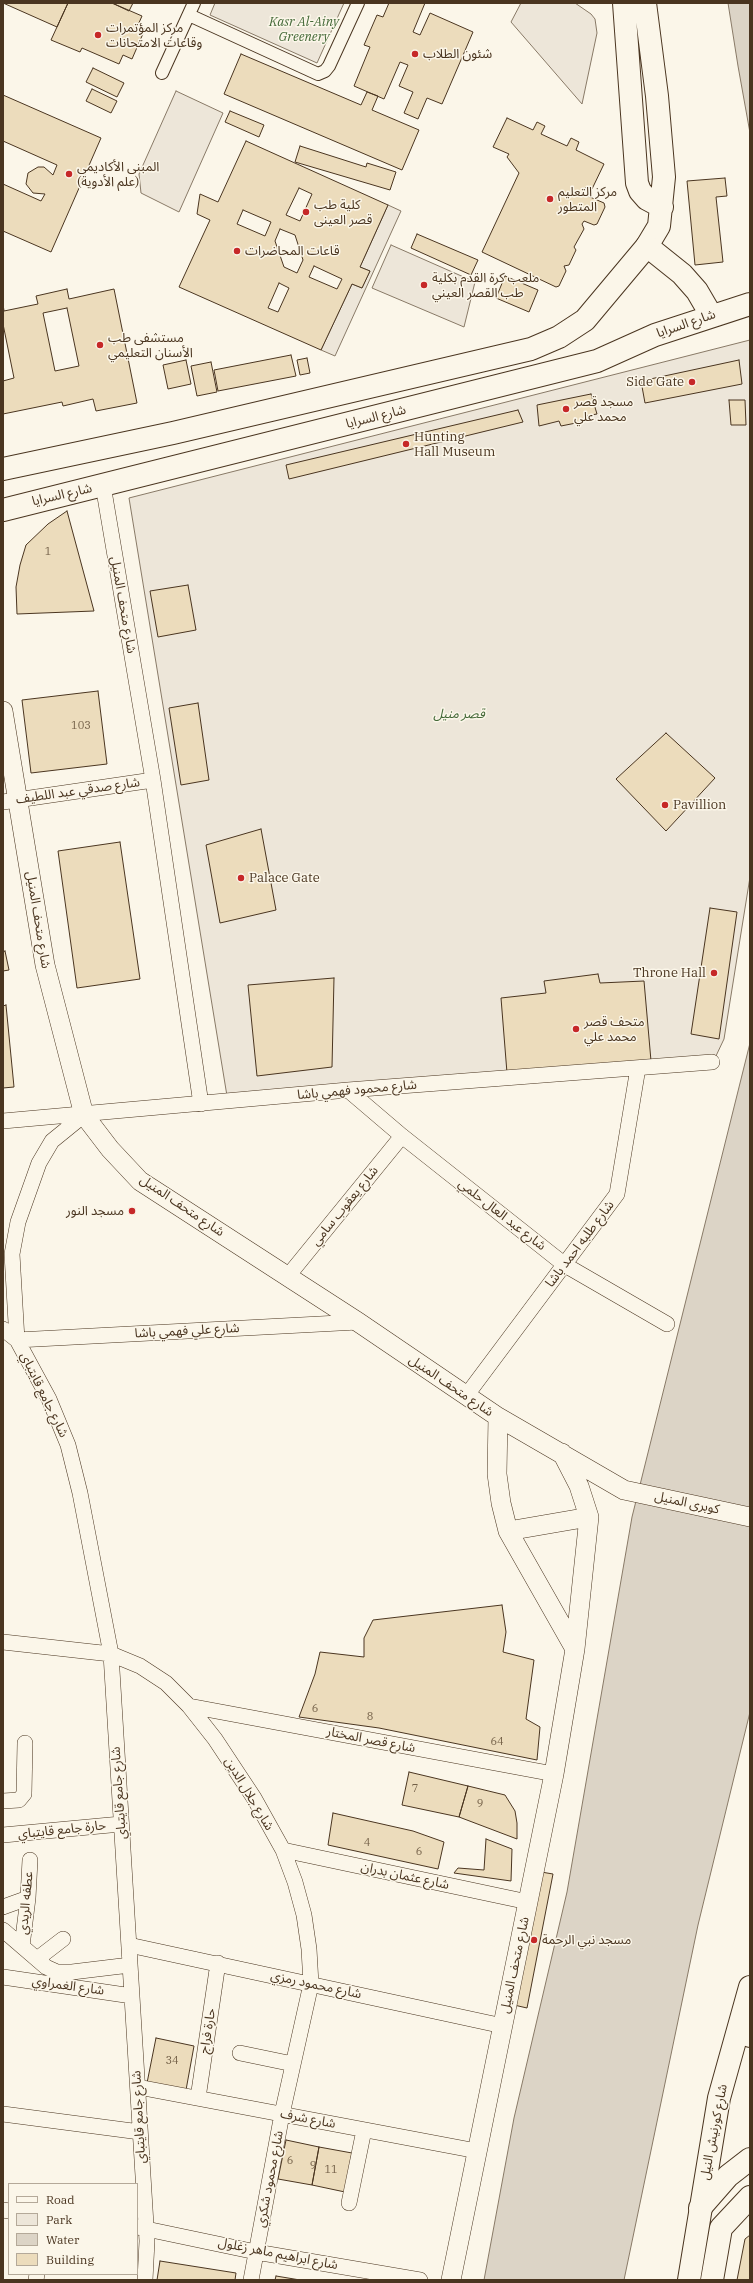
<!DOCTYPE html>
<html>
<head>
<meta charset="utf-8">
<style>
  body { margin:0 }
  #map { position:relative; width:753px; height:2283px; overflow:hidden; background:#fbf6e9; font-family:"IBM Plex Serif",serif }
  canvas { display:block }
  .frame { position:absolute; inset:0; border:4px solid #4a3520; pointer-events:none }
  .legend { position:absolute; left:8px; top:2183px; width:130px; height:92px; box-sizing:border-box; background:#fbf6e9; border:1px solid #b4a999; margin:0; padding:5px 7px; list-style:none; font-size:12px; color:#4a3520 }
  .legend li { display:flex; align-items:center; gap:8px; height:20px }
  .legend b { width:20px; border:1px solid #b4a999 }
</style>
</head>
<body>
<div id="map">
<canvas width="753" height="2283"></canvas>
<div class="frame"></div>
<ul class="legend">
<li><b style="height:5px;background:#fbf6e9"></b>Road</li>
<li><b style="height:11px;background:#ede6d9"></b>Park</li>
<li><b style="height:11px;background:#dcd4c6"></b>Water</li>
<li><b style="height:11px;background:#ecdcbc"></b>Building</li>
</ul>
</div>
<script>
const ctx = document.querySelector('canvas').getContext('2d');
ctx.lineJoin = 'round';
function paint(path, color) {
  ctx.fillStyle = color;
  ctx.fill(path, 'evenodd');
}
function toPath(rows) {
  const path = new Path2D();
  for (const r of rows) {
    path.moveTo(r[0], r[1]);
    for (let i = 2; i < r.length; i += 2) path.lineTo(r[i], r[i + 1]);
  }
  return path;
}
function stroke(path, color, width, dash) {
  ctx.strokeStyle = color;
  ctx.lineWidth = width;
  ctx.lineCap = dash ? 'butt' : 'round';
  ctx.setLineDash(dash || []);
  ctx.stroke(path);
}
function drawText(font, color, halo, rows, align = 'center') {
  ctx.font = font + ' "IBM Plex Serif","Noto Sans Arabic",serif';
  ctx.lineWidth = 3;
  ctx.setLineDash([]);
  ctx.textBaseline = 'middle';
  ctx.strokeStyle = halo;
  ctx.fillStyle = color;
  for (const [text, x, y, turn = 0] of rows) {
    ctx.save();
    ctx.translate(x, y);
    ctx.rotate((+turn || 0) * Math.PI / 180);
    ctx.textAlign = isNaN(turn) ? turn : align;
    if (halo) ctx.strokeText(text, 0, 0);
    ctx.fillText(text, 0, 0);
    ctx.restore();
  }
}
const green = toPath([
  [215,3,344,3,317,63,210,15,215,3],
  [521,3,575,3,591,14,595,19,597,33,582,104,511,22,521,3],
  [176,91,223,113,179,212,141,193,139,174,176,91],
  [388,205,401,211,335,356,321,350,352,284,362,288,370,271,360,267,388,205],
  [391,245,475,282,464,327,372,288,391,245],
  [750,340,750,877,724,1039,715,1058,227,1096,129,498,750,340]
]);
const water = toPath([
  [728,3,750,3,750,133,738,66,728,3],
  [750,1043,750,1712,698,1925,624,2280,484,2280,514,2118,567,1892,632,1517,750,1043]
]);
const building = toPath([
  [3,3,68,3,57,27,3,3],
  [68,3,112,3,142,16,138,25,145,29,132,59,123,55,119,64,82,48,80,52,51,40,68,3],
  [112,3,133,3,129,11,112,3],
  [389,3,425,3,413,32,420,35,430,13,473,32,442,104,427,98,418,119,404,113,413,92,399,86,408,65,400,62,384,99,354,86,370,47,364,45,377,15,383,17,389,3],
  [241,54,361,105,367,92,378,96,372,110,419,130,402,170,224,94,241,54],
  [93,68,124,83,117,97,86,82,93,68],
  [92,89,117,101,111,113,86,101,92,89],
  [3,95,101,138,51,252,3,231,3,184,41,201,45,194,33,193,26,184,28,173,38,167,44,167,53,175,57,165,3,141,3,95],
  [230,111,264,125,259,137,225,122,230,111],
  [507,118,533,130,537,122,545,126,541,134,567,146,571,138,579,142,576,150,604,164,592,189,586,187,583,194,604,203,605,207,597,224,594,225,584,221,582,224,584,229,574,247,576,250,569,265,564,266,566,271,559,286,556,287,482,252,519,173,507,157,509,154,493,147,507,118],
  [246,141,388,205,360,267,370,271,362,288,352,284,321,350,179,287,210,220,197,214,200,194,218,202,246,141],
  [299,188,312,194,300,221,286,215,299,188],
  [243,210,271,222,265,236,237,224,243,210],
  [280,229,295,235,303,260,297,273,284,267,275,241,280,229],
  [314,266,342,279,337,289,309,277,314,266],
  [279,283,289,288,278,312,268,308,279,283],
  [300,146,366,167,367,163,396,172,390,190,295,162,300,146],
  [725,178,727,196,716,197,723,262,695,265,687,181,725,178],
  [417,234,478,260,471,275,411,248,417,234],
  [505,276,538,290,529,312,496,298,505,276],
  [67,289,69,299,114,289,137,403,96,411,93,399,63,406,62,402,3,414,3,381,14,378,3,324,3,304,4,311,38,304,36,296,67,289],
  [67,308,79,366,55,371,43,313,67,308],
  [291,355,296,376,218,391,214,370,291,355],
  [307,358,310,373,300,375,297,360,307,358],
  [186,360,191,384,168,389,163,365,186,360],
  [739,360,742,384,645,403,641,381,739,360],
  [211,362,217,392,197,396,191,366,211,362],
  [591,394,597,414,585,416,586,421,561,426,559,421,539,426,537,405,591,394],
  [729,400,745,400,746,425,731,425,729,400],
  [518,410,523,422,289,479,286,465,518,410],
  [67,511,94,611,17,614,16,587,20,565,26,545,48,524,67,511],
  [188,585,196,630,158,637,150,591,188,585],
  [98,691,107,764,31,773,22,700,98,691],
  [198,703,209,780,181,785,169,708,198,703],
  [666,733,715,778,666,831,616,779,666,733],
  [261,829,276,910,220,923,206,845,261,829],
  [120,842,140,979,77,988,58,851,120,842],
  [710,908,737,912,719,1039,691,1034,710,908],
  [5,951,9,970,3,971,3,952,5,951],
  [598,974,600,983,644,981,651,1061,507,1073,501,998,546,993,544,981,598,974],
  [334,978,332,1067,257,1076,248,985,334,978],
  [6,1005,14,1087,3,1088,3,1006,6,1005],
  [502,1605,506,1632,503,1652,534,1660,526,1719,540,1727,537,1760,379,1728,299,1717,315,1674,320,1652,364,1657,364,1638,373,1620,502,1605],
  [409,1772,468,1786,459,1817,402,1805,409,1772],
  [468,1786,505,1795,515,1811,517,1823,517,1839,459,1817,468,1786],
  [333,1813,413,1831,444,1842,438,1869,328,1845,333,1813],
  [486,1839,512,1849,511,1881,454,1873,458,1868,484,1870,486,1839],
  [541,1872,553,1874,527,2008,514,2005,541,1872],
  [156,2038,194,2046,186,2090,147,2083,156,2038],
  [286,2140,319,2147,312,2185,278,2179,286,2140],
  [319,2147,352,2153,345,2192,312,2185,319,2147],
  [750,2235,750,2280,737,2280,745,2239,750,2235],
  [160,2261,236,2273,235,2280,157,2280,160,2261],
  [276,2276,300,2280,275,2280,276,2276]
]);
const pedestrian = toPath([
  [189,15,318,74,325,71,329,66,358,3],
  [162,73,194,3]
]);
const minor = toPath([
  [103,485,153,780,201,1104],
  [3,802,153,780],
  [348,1090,402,1136,565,1265,667,1324],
  [84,1115,52,1141,39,1163,18,1222,12,1254,17,1340,358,1322],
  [3,1121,348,1090,712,1062],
  [288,1276,402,1136],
  [3,1329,17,1340,49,1399,68,1445,80,1493,111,1654,147,2241,145,2280],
  [466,1396,617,1194,638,1068],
  [3,1642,111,1654,140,1666,166,1683,189,1706,215,1739,254,1798,283,1850,295,1882,304,1915,309,1949,311,1984,282,2114,251,2280],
  [189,1706,554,1774],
  [3,1801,19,1800,24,1794,25,1743],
  [3,1835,121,1824],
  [283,1850,528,1902],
  [3,1907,28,1898],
  [3,1930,46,1967,57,1972,72,1972,130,1965],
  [129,1945,503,2026],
  [22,1946,28,1898,30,1860],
  [37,1959,63,1939],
  [3,1977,132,1996],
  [240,2053,293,2064],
  [138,2087,477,2151],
  [198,2098,218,1963],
  [3,2114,140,2132],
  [349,2203,364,2130],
  [3,2210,9,2211],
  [137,2227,256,2252,420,2280],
  [36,2280,37,2274]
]);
const tertiary = toPath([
  [3,711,45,965,84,1115,110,1149,140,1181,358,1322,498,1417,624,1490,750,1517],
  [498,1417,497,1474,501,1503,508,1531,575,1649],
  [508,1531,589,1517],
  [451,2280,554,1774,575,1649,589,1517,579,1486,562,1453]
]);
const secondary = toPath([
  [624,3,637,183,640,191,647,199,662,207],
  [645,3,657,96,664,177,659,226,647,246]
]);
const primary = toPath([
  [3,469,173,433,531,349,559,337,585,320,647,246,682,274,697,291,711,315],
  [3,510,597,361,655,335,750,304],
  [742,2019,750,2036],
  [700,2208,728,2176,750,2159]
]);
const trunk = toPath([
  [689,2280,719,2098,750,1987],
  [712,2280,721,2228,750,2197]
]);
const markers = [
  [98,35,4,"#c62828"],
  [415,54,4,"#c62828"],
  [69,174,4,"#c62828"],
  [550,199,4,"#c62828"],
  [306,212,4,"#c62828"],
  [237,251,4,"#c62828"],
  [424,285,4,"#c62828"],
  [100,345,4,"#c62828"],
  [692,382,4,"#c62828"],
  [566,409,4,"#c62828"],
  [406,444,4,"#c62828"],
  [665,805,4,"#c62828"],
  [241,878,4,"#c62828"],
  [714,973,4,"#c62828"],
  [576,1029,4,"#c62828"],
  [132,1211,4,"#c62828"],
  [534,1940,4,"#c62828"]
];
const numberNames = [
  ["1",48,552],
  ["103",81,726],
  ["6",315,1709],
  ["8",370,1717],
  ["64",497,1742],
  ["7",415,1789],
  ["9",480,1804],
  ["4",367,1843],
  ["6",419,1852],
  ["34",172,2061],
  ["6",290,2161],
  ["9",313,2166],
  ["11",331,2170]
];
const parkNames = [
  ["Kasr Al-Ainy",304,22],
  ["Greenery",304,37],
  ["قصر منيل",459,714]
];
const poiNames = [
  ["مركز المؤتمرات",106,28],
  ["وقاعات الامتحانات",106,43],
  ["شئون الطلاب",423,54],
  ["المبنى الأكاديمي",77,167],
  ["(علم الأدوية)",77,182],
  ["مركز التعليم",558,192],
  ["المتطور",558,207],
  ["كلية طب",314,205],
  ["قصر العينى",314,220],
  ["قاعات المحاضرات",245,251],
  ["ملعب كرة القدم بكلية",432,278],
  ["طب القصر العيني",432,293],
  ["مستشفى طب",108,338],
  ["الأسنان التعليمي",108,353],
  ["Side Gate",684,382,"right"],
  ["مسجد قصر",574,402],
  ["محمد علي",574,417],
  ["Hunting",414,437],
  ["Hall Museum",414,452],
  ["Pavillion",673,805],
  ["Palace Gate",249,878],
  ["Throne Hall",706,973,"right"],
  ["متحف قصر",584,1022],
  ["محمد علي",584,1037],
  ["مسجد النور",124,1211,"right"],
  ["مسجد نبي الرحمة",542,1940]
];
const streetNames = [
  ["شارع السرايا",686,324,-19],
  ["شارع السرايا",376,417,-14],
  ["شارع السرايا",62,495,-13],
  ["شارع متحف المنيل",123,605,80],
  ["شارع صدقي عبد اللطيف",78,791,-8],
  ["شارع متحف المنيل",38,920,81],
  ["شارع محمود فهمي باشا",357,1090,-5],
  ["شارع متحف المنيل",182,1206,34],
  ["شارع يعقوب سامي",345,1206,-51],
  ["شارع عبد العال حلمي",502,1215,38],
  ["شارع طلبه احمد باشا",580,1244,-53],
  ["شارع علي فهمي باشا",187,1331,-3],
  ["شارع متحف المنيل",451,1386,34],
  ["شارع جامع قايتباي",44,1395,64],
  ["كوبرى المنيل",687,1503,12],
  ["شارع قصر المختار",371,1740,11],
  ["شارع جامع قايتباي",119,1793,-94],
  ["شارع جلال الدين",249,1794,59],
  ["حارة جامع قايتباي",62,1830,-6],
  ["شارع عثمان بدران",405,1876,12],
  ["عطفه الريدي",26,1903,-85],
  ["شارع متحف المنيل",515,1965,-78],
  ["شارع محمود رمزي",316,1985,12],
  ["شارع الغمراوي",68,1986,8],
  ["حارة فراج",208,2031,-81],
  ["شارع جامع قايتباي",139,2117,-93],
  ["شارع شرف",308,2119,11],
  ["شارع كورنيش النيل",714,2132,-79],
  ["شارع محمود شكري",270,2179,-79],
  ["شارع ابراهيم ماهر زغلول",278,2254,11]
];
paint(green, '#ede6d9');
stroke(green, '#887966', 1);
paint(water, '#dcd4c6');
stroke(water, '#887966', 1);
paint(building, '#ecdcbc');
stroke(building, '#4a3520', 1);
stroke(pedestrian, '#4a3520', 14);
stroke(minor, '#4a3520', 16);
stroke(tertiary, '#4a3520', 20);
stroke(secondary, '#4a3520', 24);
stroke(primary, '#4a3520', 24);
stroke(trunk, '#4a3520', 24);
stroke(pedestrian, '#fbf6e9', 12);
stroke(minor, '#fbf6e9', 15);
stroke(tertiary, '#fbf6e9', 19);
stroke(secondary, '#fbf6e9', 22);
stroke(primary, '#fbf6e9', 22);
stroke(trunk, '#fbf6e9', 22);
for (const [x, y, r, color] of markers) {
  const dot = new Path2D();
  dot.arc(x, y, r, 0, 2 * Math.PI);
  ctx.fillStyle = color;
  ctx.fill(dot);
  stroke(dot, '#fbf6e9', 1.5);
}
drawText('11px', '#725f47', null, numberNames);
drawText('italic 13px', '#436837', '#fbf6e9', parkNames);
drawText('13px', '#4a3520', '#fbf6e9', poiNames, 'left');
drawText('13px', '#4a3520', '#fbf6e9', streetNames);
</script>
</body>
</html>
